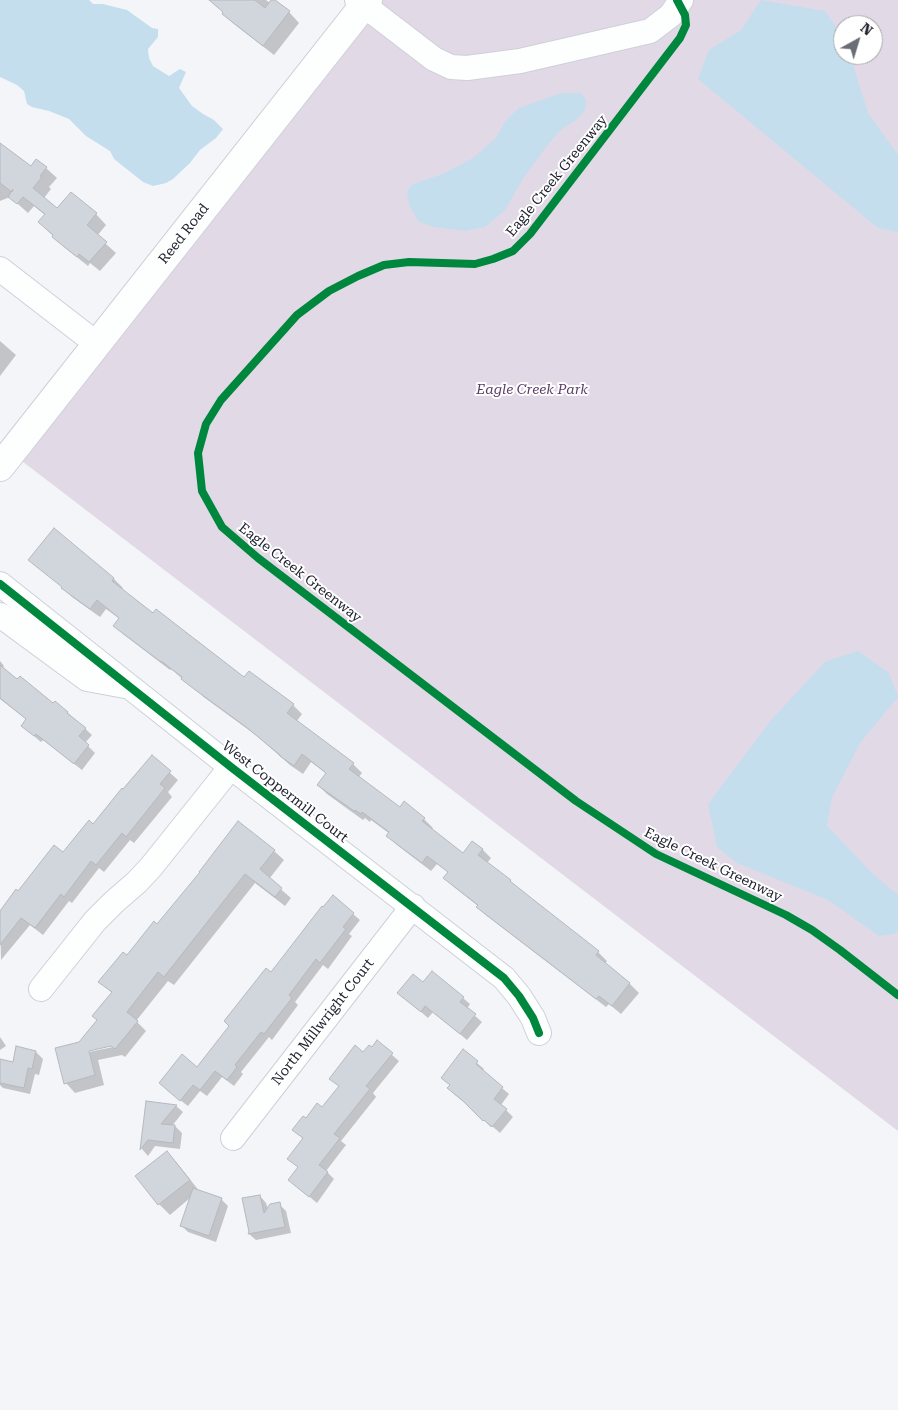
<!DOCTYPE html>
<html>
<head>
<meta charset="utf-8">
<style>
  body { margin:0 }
  #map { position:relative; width:898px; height:1410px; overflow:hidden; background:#f4f5f9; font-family:"Roboto Serif",serif }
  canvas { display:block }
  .north { position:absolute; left:833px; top:15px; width:50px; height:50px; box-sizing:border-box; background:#fff; border:1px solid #a6a7ac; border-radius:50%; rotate:39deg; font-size:14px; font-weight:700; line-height:20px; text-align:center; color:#20222f }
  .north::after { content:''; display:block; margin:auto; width:18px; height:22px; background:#6a6c76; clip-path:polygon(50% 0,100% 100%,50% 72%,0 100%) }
</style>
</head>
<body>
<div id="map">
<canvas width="898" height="1410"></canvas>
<div class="north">N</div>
</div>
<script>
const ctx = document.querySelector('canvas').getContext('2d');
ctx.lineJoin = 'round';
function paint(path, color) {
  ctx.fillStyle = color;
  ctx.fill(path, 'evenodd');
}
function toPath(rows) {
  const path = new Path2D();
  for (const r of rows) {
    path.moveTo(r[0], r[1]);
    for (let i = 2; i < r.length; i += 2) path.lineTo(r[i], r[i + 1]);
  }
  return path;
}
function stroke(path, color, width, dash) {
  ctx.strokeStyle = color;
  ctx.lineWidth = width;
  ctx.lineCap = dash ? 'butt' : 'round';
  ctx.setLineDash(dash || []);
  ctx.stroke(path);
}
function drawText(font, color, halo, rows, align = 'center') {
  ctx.font = font + ' "Roboto Serif",serif';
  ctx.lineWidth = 4;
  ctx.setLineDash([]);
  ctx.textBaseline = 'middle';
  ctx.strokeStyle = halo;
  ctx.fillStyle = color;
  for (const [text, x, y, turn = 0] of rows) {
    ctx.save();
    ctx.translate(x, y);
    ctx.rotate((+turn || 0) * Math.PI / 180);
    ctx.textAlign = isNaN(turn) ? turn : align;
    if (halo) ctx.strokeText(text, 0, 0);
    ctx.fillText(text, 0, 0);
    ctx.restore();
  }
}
const green = toPath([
  [373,0,898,0,898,1131,14,455],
  [843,25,873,25,873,55,843,55]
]);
const water = toPath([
  [0,0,89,0,93,4,103,4,127,10,152,28,158,29,158,37,148,49,149,58,153,66,169,76,180,69,186,72,179,88,192,106,203,114,214,120,223,129,216,138,200,150,190,163,173,179,166,183,153,186,143,182,114,159,110,151,86,136,69,119,49,111,32,107,27,104,24,91,17,85,0,77],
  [761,0,825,11,843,37,843,55,850,55,868,113,898,155,898,232,878,228,698,79,709,50,741,30],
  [561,93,581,93,586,99,585,110,575,121,562,129,549,143,524,177,505,210,485,227,465,231,433,227,418,221,409,204,407,191,413,184,443,174,473,158,496,138,505,121,519,108],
  [858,651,889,673,898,697,860,743,832,798,827,826,873,874,898,895,898,930,894,934,879,936,828,900,737,863,717,847,708,804,772,719,826,661]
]);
const shadow = toPath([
  [219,0,266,0,270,3,273,0,289,12,299,23,274,55,234,24,223,14,224,12],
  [0,153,31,168,37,161,46,168,57,178,49,187,51,189,44,198,58,210,96,214,106,225,97,236,116,253,100,271,90,263,88,266,64,247,39,222,45,215,34,206,28,213,10,197,0,201],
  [0,341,16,355,0,376],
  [54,530,114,579,123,588,121,590,153,615,244,678,293,705,302,714,296,722,353,764,362,773,358,778,400,809,404,803,424,819,433,828,431,830,463,855,482,849,491,858,487,863,510,881,529,898,598,952,607,961,605,964,630,984,639,993,621,1014,609,1004,606,1007,487,916,478,907,478,906,454,887,445,878,449,873,437,864,431,871,397,845,388,836,390,834,371,820,370,822,365,818,363,820,327,794,318,785,327,774,311,762,303,774,290,765,257,736,205,698,171,669,170,670,123,634,114,625,120,619,106,609,100,617,72,597,63,588],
  [0,661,4,666,2,669,53,705,67,712,92,735,85,743,95,753,82,770,43,740,41,742,29,732,27,720,0,699],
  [152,757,178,780,168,792,172,797,134,843,130,840,104,872,99,868,72,903,69,901,43,935,30,925,1,960,0,913,18,893,63,854,94,825],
  [274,851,284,860,269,879,291,898,285,906,255,883,174,985,168,981,136,1021,146,1031,125,1057,122,1055,98,1060,104,1085,75,1093,66,1083,80,1043,98,1020,112,993,100,982,158,926],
  [117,1043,118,1046,89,1052,89,1050],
  [353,914,360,920,349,934,352,936,328,969,323,965,295,1002,298,1005,272,1040,269,1037,241,1072,243,1074,234,1086,222,1077,207,1096,200,1091,188,1106,167,1090,197,1068,271,974],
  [424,984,463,998,470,1004,467,1009,482,1022,467,1040,433,1012,428,1018,399,993],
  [0,1037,6,1046,0,1050],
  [377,1042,399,1061,373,1093,376,1097,341,1141,346,1145,326,1171,334,1179,317,1203,289,1180,299,1168,289,1159,304,1139,294,1130,322,1109,340,1087,331,1079,372,1049],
  [17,1048,36,1052,43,1059,39,1075,35,1074,30,1094,3,1088,0,1085,0,1066,14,1064],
  [463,1051,484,1069,482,1071,509,1094,501,1105,513,1117,500,1133,492,1126,491,1127,470,1107,455,1095,449,1088,451,1086,443,1078],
  [147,1102,176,1106,183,1112,172,1126,175,1126,182,1133,180,1149,155,1146,148,1156,142,1149],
  [167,1153,177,1163,200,1192,221,1199,228,1206,216,1242,188,1232,181,1225,190,1198,170,1215,159,1204,137,1176],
  [260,1196,266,1203,268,1209,279,1204,286,1211,291,1233,256,1240,249,1234]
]);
const building = toPath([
  [209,0,255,0,265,8,271,0,275,0,290,11,263,46,222,14,223,12,209,0],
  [0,143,31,166,36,159,47,167,40,176,42,177,33,188,57,208,71,192,97,213,87,225,107,242,89,262,79,254,77,257,52,237,53,235,38,222,45,214,23,197,17,204,8,197,13,189,12,192,0,183,0,143],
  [54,528,114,578,112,581,153,613,156,609,244,677,249,671,294,704,287,713,354,763,349,769,400,807,404,801,425,818,422,821,463,853,472,841,483,849,478,855,511,880,510,881,530,897,599,951,596,955,630,983,612,1006,599,996,596,999,476,907,478,905,443,878,448,872,427,856,422,863,386,836,389,832,362,812,361,814,355,810,354,811,317,785,326,773,302,754,294,766,280,756,280,755,246,727,194,689,181,679,182,677,161,661,161,662,113,626,119,618,97,600,90,609,61,588,62,587,28,560,54,528],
  [0,665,17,679,20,676,53,703,55,701,68,712,67,713,86,728,79,736,89,745,74,764,36,734,34,736,21,726,26,719,0,698,0,665],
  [152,755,171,771,160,784,165,788,126,837,122,833,96,865,91,861,64,897,61,894,35,928,21,918,0,945,0,911,16,889,18,891,54,845,63,852,89,820,93,824,122,788,123,789,152,755],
  [238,821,275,850,260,869,282,888,275,897,245,874,164,977,158,972,127,1012,138,1021,115,1049,111,1046,89,1051,95,1075,64,1084,55,1048,79,1042,97,1020,92,1016,112,992,98,982,123,952,127,955,154,921,157,924,200,872,199,872,238,821],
  [333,895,354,913,343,927,346,929,320,963,316,959,289,995,292,998,264,1034,261,1032,235,1065,237,1067,227,1080,215,1071,200,1090,193,1085,180,1101,159,1083,182,1054,197,1067,229,1026,224,1021,266,968,271,972,322,906,323,907,333,895],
  [432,971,464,997,460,1002,476,1014,460,1034,425,1006,421,1012,397,993,413,974,423,982,432,971],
  [377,1040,393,1053,366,1086,370,1089,334,1134,340,1138,319,1165,328,1172,309,1197,288,1180,298,1167,287,1159,303,1138,292,1130,303,1116,306,1118,317,1103,322,1107,339,1086,329,1079,355,1045,363,1052,369,1045,372,1047,377,1040],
  [16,1046,36,1051,32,1069,28,1068,24,1088,0,1083,0,1059,13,1062,16,1046],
  [463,1049,478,1061,476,1064,503,1087,494,1099,507,1109,492,1127,484,1120,483,1121,462,1100,447,1088,450,1085,441,1078,463,1049],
  [146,1101,177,1105,161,1124,175,1125,173,1143,148,1140,140,1150,146,1101],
  [167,1151,190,1180,158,1205,135,1176,167,1151],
  [193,1188,222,1198,209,1236,180,1226,193,1188],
  [260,1195,264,1213,270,1204,280,1202,285,1227,248,1234,249,1232,242,1198,260,1195]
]);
const minor = toPath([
  [357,0,434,59,451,67,467,68,520,61,650,31,671,15,681,0],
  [0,269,97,344],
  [0,584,231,767,504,978,519,996,533,1018,539,1033],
  [0,615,87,679,125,686],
  [41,989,95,921,114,902,137,882,151,867,231,767],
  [233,1138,413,906]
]);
const major = toPath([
  [0,467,368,0]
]);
const cycleway = toPath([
  [677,0,685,15,686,25,680,38,530,234,513,251,493,259,475,264,409,262,384,265,358,276,329,291,297,315,221,400,206,424,198,453,202,491,222,527,258,558,576,801,656,854,786,915,812,930,840,950,898,995],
  [0,584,231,767,504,978,519,996,533,1018,539,1033]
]);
const streetNames = [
  ["Eagle Creek Greenway",557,176,-51],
  ["Reed Road",184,234,-52],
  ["Eagle Creek Greenway",300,573,38],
  ["West Coppermill Court",285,792,38],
  ["Eagle Creek Greenway",713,865,26],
  ["North Millwright Court",323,1022,-52]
];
const parkNames = [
  ["Eagle Creek Park",532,390]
];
paint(green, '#e2d9e7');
paint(water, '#c4deee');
paint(shadow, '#0003');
paint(building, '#d1d6dd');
stroke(building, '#b4b8c0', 1);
stroke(minor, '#ced0d9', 26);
stroke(major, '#ced0d9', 30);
stroke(minor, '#fdfefe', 24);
stroke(major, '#fdfefe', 28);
stroke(cycleway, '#00873e', 8);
drawText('14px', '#20222f', '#fff', streetNames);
drawText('italic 14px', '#5c3c66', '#fff', parkNames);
</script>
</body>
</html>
